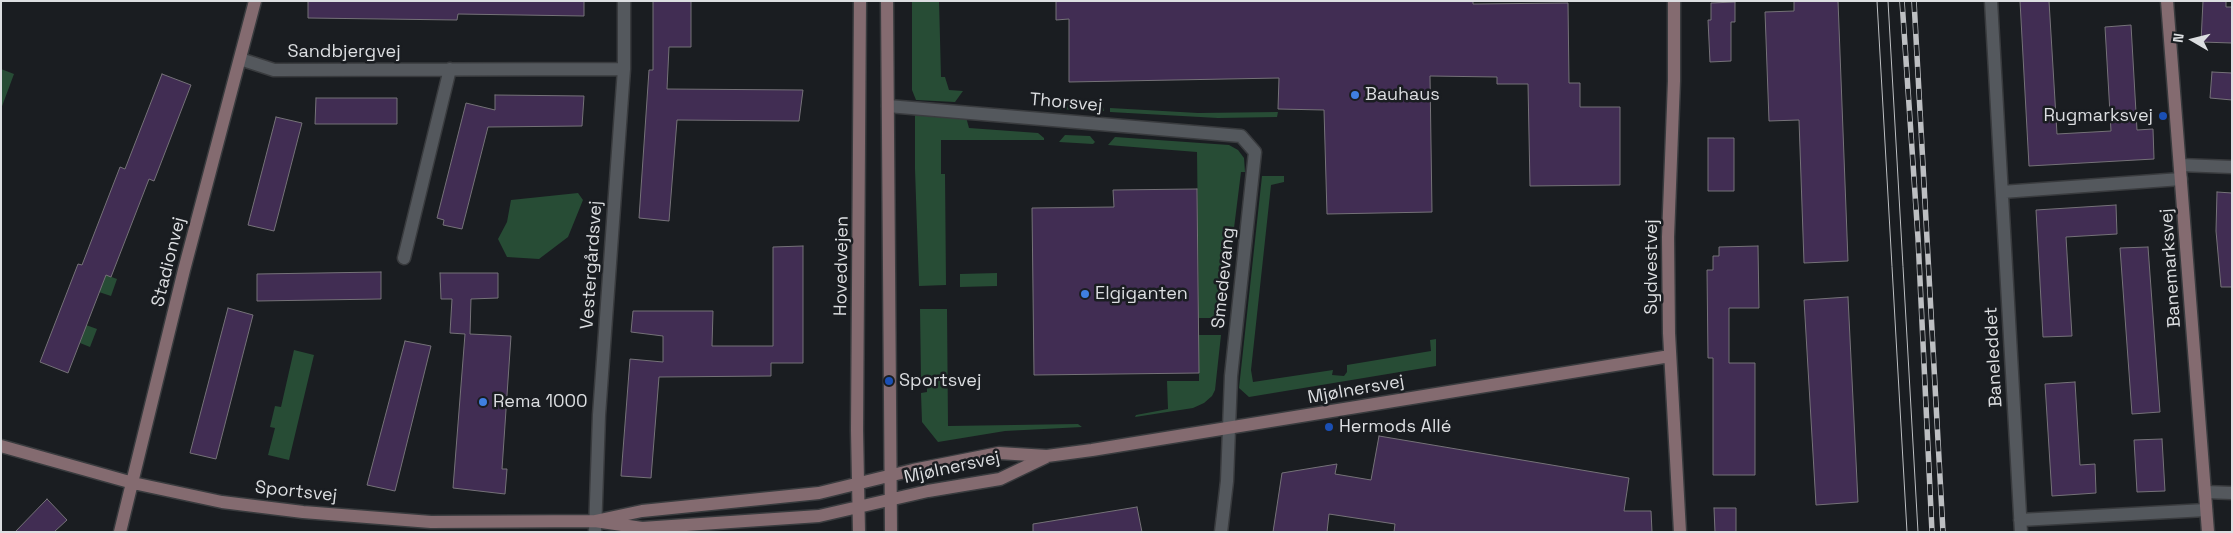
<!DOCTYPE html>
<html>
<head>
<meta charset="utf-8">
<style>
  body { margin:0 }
  #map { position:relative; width:2233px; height:533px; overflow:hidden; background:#1a1d21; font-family:"Space Grotesk",sans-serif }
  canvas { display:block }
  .frame { position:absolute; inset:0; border:2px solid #dcdee1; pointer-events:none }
  .north { position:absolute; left:2168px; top:15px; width:50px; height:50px; -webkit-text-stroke:4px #1a1d21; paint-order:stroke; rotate:278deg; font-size:14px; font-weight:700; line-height:20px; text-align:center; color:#dcdee1 }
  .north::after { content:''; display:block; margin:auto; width:18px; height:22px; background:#dcdee1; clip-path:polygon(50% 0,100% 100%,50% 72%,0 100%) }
</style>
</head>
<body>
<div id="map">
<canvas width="2233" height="533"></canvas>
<div class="frame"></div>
<div class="north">N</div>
</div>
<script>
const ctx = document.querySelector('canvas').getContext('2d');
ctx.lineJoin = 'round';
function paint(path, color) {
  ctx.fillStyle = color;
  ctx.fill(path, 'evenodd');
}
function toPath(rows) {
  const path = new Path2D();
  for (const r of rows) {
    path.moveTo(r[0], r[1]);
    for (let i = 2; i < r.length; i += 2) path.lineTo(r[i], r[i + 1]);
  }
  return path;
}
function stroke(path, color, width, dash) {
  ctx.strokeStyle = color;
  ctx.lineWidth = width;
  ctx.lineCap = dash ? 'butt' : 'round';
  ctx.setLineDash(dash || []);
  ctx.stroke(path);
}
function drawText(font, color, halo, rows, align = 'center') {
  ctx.font = font + ' "Space Grotesk",sans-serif';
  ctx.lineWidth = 5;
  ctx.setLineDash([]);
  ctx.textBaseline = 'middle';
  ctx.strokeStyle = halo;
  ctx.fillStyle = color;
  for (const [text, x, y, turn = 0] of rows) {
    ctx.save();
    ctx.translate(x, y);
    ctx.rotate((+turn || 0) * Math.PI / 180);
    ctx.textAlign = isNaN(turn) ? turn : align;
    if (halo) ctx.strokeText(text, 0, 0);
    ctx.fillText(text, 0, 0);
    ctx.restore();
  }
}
const green = toPath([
  [912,1,939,1,941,77,945,77,949,90,963,91,955,102,916,100,912,90],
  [1,69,14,74,1,109],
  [1057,97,1069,98,1070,105,1103,107,1104,111,1057,109],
  [1110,108,1198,113,1278,112,1277,117,1218,118,1110,112],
  [915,113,966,117,969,128,1038,133,1044,138,1044,140,941,140,941,174,945,174,946,285,919,286,915,169],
  [1065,135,1090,136,1095,142,1093,144,1059,142],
  [1115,137,1229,145,1238,150,1244,158,1245,172,1241,172,1222,324,1211,329,1211,318,1199,318,1197,152,1108,145],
  [1262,176,1284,176,1284,182,1271,185,1251,370,1253,382,1333,370,1332,375,1344,376,1347,372,1347,365,1431,351,1430,340,1436,339,1436,366,1249,397,1239,388],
  [578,193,583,200,568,237,539,259,507,257,498,239,507,222,511,200],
  [997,273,997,286,960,287,960,274],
  [106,275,117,279,111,296,99,292],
  [920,309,947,309,948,426,1078,424,1082,427,1005,431,938,442,922,422,921,393,927,392,927,379,921,378],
  [86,325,97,329,90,347,80,343],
  [1199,335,1221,335,1215,390,1212,396,1204,403,1193,408,1135,417,1136,415,1168,409,1167,381,1199,381],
  [294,350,314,355,289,460,268,455,275,428,270,427,275,406,281,407]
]);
const building = toPath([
  [308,1,584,1,584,16,458,14,457,20,308,18,308,1],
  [653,1,691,1,691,47,669,47,667,89,803,90,799,121,677,120,669,221,639,218,649,70,653,70,653,1],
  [1056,1,1473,1,1473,4,1568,3,1569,83,1580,83,1580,107,1620,107,1620,185,1530,186,1528,84,1497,84,1497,77,1430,76,1432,212,1327,214,1324,110,1278,109,1279,78,1069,82,1069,19,1056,20,1056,1],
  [1794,1,1838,1,1848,261,1804,263,1799,120,1769,121,1765,12,1794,11,1794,1],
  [2020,1,2049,1,2057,134,2111,131,2105,27,2131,25,2137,130,2153,129,2154,159,2029,166,2020,1],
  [2203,1,2226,1,2226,7,2232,7,2232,43,2201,42,2203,1],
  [1735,2,1735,22,1731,22,1731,61,1710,62,1708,20,1711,20,1711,3,1735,2],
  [2212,72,2232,73,2232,100,2210,98,2212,72],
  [162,74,191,85,154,181,149,179,111,277,106,275,68,373,40,362,78,264,82,265,120,167,125,169,162,74],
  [495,95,584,96,582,126,488,127,462,229,443,225,444,220,437,218,466,103,495,110,495,95],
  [316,98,397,98,397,124,315,124,316,98],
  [276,117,302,123,274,231,248,225,276,117],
  [1708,138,1734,138,1734,191,1708,191,1708,138],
  [1197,189,1199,373,1034,375,1032,208,1114,207,1113,190,1197,189],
  [2217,192,2232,193,2232,287,2221,287,2216,231,2217,192],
  [2116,205,2117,234,2066,237,2072,336,2043,337,2036,210,2116,205],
  [803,246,803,363,771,363,771,376,659,377,651,478,621,476,630,359,663,362,663,336,631,332,633,311,713,311,712,346,773,346,773,247,803,246],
  [1758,246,1759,308,1729,308,1729,363,1755,363,1755,475,1713,475,1713,358,1708,358,1707,270,1713,270,1713,256,1719,256,1719,247,1758,246],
  [2148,247,2160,412,2132,414,2120,248,2148,247],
  [381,272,381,299,257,301,257,274,381,272],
  [440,273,498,273,498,298,471,299,470,334,511,336,502,469,507,469,505,494,453,488,465,334,450,333,452,299,441,299,440,273],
  [1848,297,1858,502,1816,505,1804,300,1848,297],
  [228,308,253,315,216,459,190,453,228,308],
  [405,341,431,346,395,491,367,485,405,341],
  [2075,382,2080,465,2095,464,2096,493,2052,496,2045,384,2075,382],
  [1379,436,1629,478,1624,511,1651,511,1652,532,1394,532,1395,524,1329,514,1327,532,1273,532,1282,473,1337,464,1335,474,1371,480,1379,436],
  [2162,439,2165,491,2137,492,2134,440,2162,439],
  [47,499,67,520,54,532,15,532,47,499],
  [1137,507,1142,532,1033,532,1033,524,1137,507],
  [1714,508,1736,508,1736,532,1715,532,1714,508]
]);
const street = toPath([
  [1991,1,2021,532],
  [240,59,274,70,624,69],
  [888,106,1241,136,1255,152,1231,376,1227,481,1221,532],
  [2180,165,2232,167],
  [2002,192,2181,179],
  [404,258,450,69],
  [2205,492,2232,493],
  [2020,520,2206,510],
  [595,532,599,415,624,69,624,1]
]);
const secondary = toPath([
  [887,1,891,532],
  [1674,1,1674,81,1668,237,1669,333,1680,532],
  [2167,1,2208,532],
  [1,446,133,483,222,502,303,512,431,522,595,521,642,528,819,516,928,491,1000,479,1046,457],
  [595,521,642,511,819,493,913,470,999,453,1047,456,1092,450,1670,356],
  [120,532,184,270,255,1],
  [859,532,857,430,860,1]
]);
const tram = toPath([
  [1877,1,1907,532],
  [1888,1,1918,532]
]);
const rail = toPath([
  [1902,1,1918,238,1932,532],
  [1914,1,1943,532]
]);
const markers = [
  [1355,95,5,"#3f7fe0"],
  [2163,116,5,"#1a4fb4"],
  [1085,294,5,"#3f7fe0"],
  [889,381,5,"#1a4fb4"],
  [483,402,5,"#3f7fe0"],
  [1329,427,5,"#1a4fb4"]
];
const streetNames = [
  ["Sandbjergvej",344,52],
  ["Thorsvej",1066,103,5],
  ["Stadionvej",169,262,-76],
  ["Vestergårdsvej",592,265,-86],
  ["Hovedvejen",842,266,-89],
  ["Sydvestvej",1652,267,-90],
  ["Banemarksvej",2171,268,-94],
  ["Smedevang",1224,278,-84],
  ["Baneleddet",1994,357,-93],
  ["Mjølnersvej",1356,390,-10],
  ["Mjølnersvej",952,468,-12],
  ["Sportsvej",296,492,6]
];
const poiNames = [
  ["Bauhaus",1365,95],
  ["Rugmarksvej",2153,116,"right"],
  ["Elgiganten",1095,294],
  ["Sportsvej",899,381],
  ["Rema 1000",493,402],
  ["Hermods Allé",1339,427]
];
paint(green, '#274c35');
paint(building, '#412d53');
stroke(building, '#757278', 1);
stroke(street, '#393b3e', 15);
stroke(secondary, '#393b3e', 15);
stroke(street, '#54585d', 12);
stroke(secondary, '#846b70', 12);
stroke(tram, '#bdbfc2', 1);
stroke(rail, '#bdbfc2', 5.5);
stroke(rail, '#1a1d21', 4, [11]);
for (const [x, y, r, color] of markers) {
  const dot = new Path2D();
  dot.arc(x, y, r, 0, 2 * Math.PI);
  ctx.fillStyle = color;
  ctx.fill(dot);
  stroke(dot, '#1a1d21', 2);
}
drawText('18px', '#dcdee1', '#1a1d21', streetNames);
drawText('18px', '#dcdee1', '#1a1d21', poiNames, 'left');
</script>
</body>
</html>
